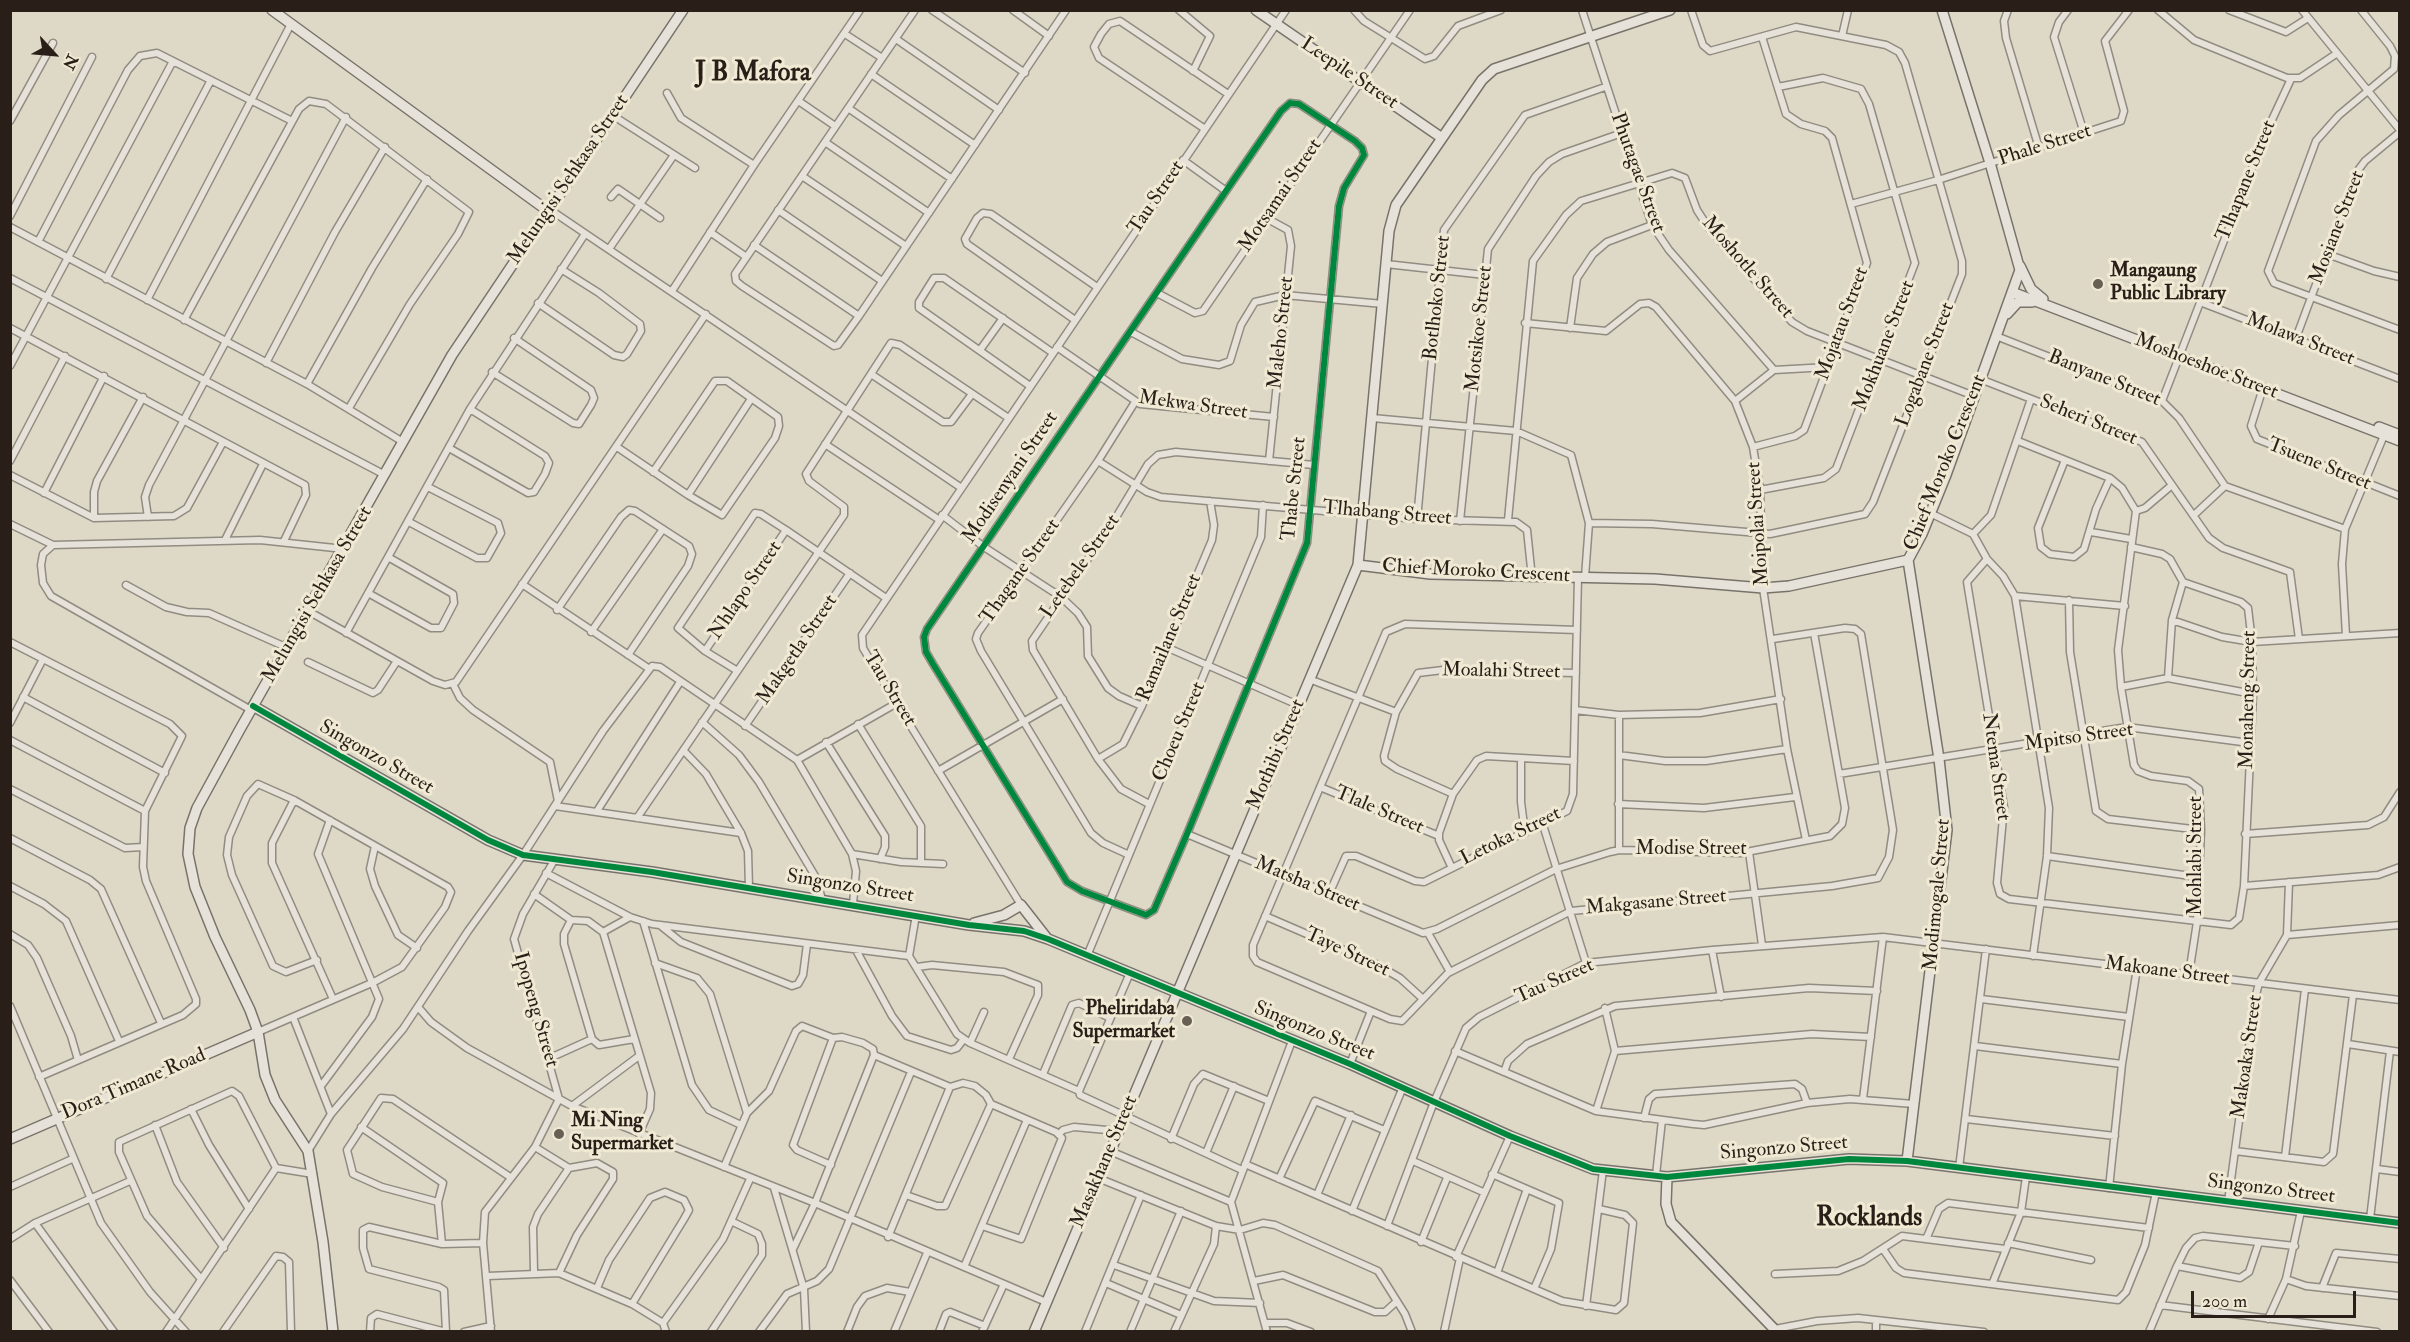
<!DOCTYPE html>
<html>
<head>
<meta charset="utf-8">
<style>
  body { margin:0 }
  #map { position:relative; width:2410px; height:1342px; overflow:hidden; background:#ded8c6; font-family:"IM FELL Double Pica",serif }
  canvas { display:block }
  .frame { position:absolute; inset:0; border:12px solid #2a1f18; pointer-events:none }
  .north { position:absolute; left:24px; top:24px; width:60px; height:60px; -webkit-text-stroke:4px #f0e9d3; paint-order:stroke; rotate:116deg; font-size:16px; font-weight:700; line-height:24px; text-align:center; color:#2a1f18 }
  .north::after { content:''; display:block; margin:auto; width:21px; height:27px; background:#2a1f18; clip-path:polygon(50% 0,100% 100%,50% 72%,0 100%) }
  .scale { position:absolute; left:2191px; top:1291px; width:165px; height:27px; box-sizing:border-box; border:3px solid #2a1f18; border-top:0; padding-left:8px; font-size:18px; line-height:21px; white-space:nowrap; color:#2a1f18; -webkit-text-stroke:4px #f0e9d3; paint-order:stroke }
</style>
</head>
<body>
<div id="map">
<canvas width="2410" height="1342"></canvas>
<div class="frame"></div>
<div class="north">N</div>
<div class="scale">200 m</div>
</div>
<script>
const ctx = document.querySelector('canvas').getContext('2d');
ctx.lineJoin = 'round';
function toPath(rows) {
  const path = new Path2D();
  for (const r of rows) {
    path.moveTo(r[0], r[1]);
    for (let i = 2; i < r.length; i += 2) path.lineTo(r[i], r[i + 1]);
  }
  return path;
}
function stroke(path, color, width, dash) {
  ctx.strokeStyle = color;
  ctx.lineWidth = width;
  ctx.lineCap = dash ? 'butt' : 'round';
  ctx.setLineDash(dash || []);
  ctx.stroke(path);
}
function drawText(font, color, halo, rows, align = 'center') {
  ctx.font = font + ' "IM FELL Double Pica",serif';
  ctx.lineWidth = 6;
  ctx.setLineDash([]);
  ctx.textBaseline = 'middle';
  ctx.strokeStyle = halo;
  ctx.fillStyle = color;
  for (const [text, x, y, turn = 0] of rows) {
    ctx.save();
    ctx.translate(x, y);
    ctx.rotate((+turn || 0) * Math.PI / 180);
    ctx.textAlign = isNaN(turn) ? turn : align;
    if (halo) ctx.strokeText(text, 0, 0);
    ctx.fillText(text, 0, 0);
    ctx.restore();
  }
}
const street = toPath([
  [915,10,735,274,736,281,742,286,834,346,838,345,859,316,1066,10],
  [932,10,1025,73],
  [1013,10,1049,36],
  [1179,10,1210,36,1193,71],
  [1354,10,1364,21,1425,59,1434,56,1458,26,1501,10],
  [1582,10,1652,225,1669,250,1774,370],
  [2008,10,2004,21,2006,38,2039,148],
  [2068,10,2059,22,2054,37,2084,133],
  [2158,10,2194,40,2287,78,2300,78,2336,54],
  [2229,10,2286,32,2308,18],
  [2302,10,2400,130],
  [2361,10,2390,46,2395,56,2394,69,2339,115,2316,141,2268,271,2274,283,2400,330],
  [845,34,882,58],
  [1842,36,1848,10],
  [896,39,999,110],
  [871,74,975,145],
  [667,93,681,118,754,165],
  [800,102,835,126],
  [1290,103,1299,104,1355,141,1362,148,1364,155,1344,188,1339,206,1307,543,1187,834,1154,910,1146,915,1082,891,1067,882,933,664,926,652,924,637,927,629,1226,191,1281,111,1290,103],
  [848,108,952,179],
  [612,115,695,168],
  [10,121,53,43],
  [1205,129,1099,58,1094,47,1101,34,1109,24,1120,21,1228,94],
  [825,142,929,213],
  [1183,160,1226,191],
  [802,176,906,246],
  [611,197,618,189,660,218],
  [1851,204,1938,180,2121,121,2124,111,2105,41,2129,10],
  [549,209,960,487],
  [778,210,882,281],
  [10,216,92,57],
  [1266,218,1288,230,1291,246,1269,461],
  [10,227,307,384,403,442],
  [710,232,745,256],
  [38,242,128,70,140,56,157,53,292,121],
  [754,245,859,316],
  [609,249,674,155],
  [2327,254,2374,271,2400,277],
  [1386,264,1485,275],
  [10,278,385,475],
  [106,279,211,80],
  [672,291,754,165,860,10],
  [1157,293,1195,313,1203,311,1410,10],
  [147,300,291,24],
  [2200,302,2400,379],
  [538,303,614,355,623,357,627,354,641,331,640,324,599,293,561,269],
  [184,320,299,109,309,101,326,104,469,212,458,234,410,304,349,408],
  [1075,320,967,244,965,239,977,218,983,213,991,214,1097,287],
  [1525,323,1606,331,1640,304,1649,303,1656,307,1735,401,1753,447,1760,490,1763,588,1787,749,1806,840],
  [10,328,305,485,306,495,284,541],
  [1570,328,1577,278,1593,254,1607,242,1652,225],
  [1131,332,1182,359,1219,365,1230,361,1241,325,1255,302,1285,295,1383,304],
  [1996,336,2162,401,2179,418,2225,486,2345,529],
  [2296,338,2359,169,2365,161,2400,132],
  [1057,347,1140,404,1274,417],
  [980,350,1003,318],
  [266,363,335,232,385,147],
  [10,366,173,61],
  [492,372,573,423,579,424,591,405,594,398,591,390,514,338],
  [871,374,943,422,951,422,972,394],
  [1980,379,2142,442,2209,538,2223,548,2290,572,2299,639],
  [307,384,372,268,427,179],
  [1030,386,919,308,919,302,934,278,944,278,1053,353],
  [2263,388,2251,426,2257,439,2400,496],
  [1735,401,1774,370,1828,367],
  [2162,401,2264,137,2291,79],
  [1372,418,1516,431,1571,455,1589,523,1585,577],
  [2018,441,2110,478,2122,488,2136,511,2118,650,2121,687,2134,765,2138,771,2151,776,2188,781,2199,789,2201,830,2197,922,2189,974],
  [825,444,938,519],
  [617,447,688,495,722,515,775,438,779,426,778,417,727,381,715,381,653,472],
  [1753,447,1795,436,1804,430,1867,263,1832,138,1825,131,1801,124,1786,114,1762,37],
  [449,448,528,493,534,492,545,474,549,463,545,456,470,409],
  [2065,460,2038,528,2041,547,2050,554,2074,557,2084,549,2096,509,2110,478],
  [10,461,65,356],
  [1098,461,1147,492,1161,497,1417,519,1516,522,1527,530,1532,578],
  [10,475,94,518,174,516,187,508,223,442],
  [1760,490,1824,478,1836,469,1915,263,1869,104,1861,89,1823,78,1778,87],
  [44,493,104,376],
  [688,495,751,399],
  [2136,511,2145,508,2172,485],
  [1930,513,1973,534,1987,559,2003,576,2015,596,2049,808,2047,856,2033,956],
  [942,515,984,547,1061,597,1078,613,1087,627,1088,656,1108,688,1119,696,1142,706],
  [2194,515,2225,486],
  [148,517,145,497,149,485,346,117],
  [94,518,94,492,97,481,143,397],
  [1417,519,1444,230,1525,115,1605,87],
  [1508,520,1533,261,1566,215,1581,201,1672,173,1685,178,1697,210,1708,227,1792,322,1807,331,1974,396],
  [1460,521,1488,249,1536,176,1549,162,1562,154,1622,133],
  [409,522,477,558,487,558,501,533,498,523,428,487],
  [1589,523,1652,524,1770,534,1865,514,1873,502,1962,274,1962,261,1905,63,1899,52,1886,45,1796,27,1710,51,1703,45,1691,10],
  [10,524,53,545,260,540,344,549],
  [2091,532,2131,539],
  [1973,534,1991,515,2031,399],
  [225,540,263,464],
  [53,545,43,554,41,565,43,583,51,596,251,710],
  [1987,559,1967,582,2004,807,1997,883,2000,894,2009,899,2231,925,2239,918,2244,886,2253,694,2252,642,2248,608,2241,602,2183,582,2170,559,2162,554,2131,547],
  [522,584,648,668],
  [126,585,166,607,187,612,209,613,288,648],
  [368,593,431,628,441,628,454,603,453,594,388,557],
  [2015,596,2125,606],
  [2069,600,2070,652,2096,811,2108,819,2201,830],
  [557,610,621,517,629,510,635,511,689,546,692,554,688,566,628,655],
  [308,611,433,681,445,685,456,682,706,314],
  [2172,620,2222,637,2252,642,2400,633],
  [1577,630,1405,624,1386,632,1253,945,1253,956,1257,962,1390,1019,1402,1021,1448,973,1571,911,1832,886,1878,878,1889,857,1893,830,1861,634,1855,629,1845,628,1773,639],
  [591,632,663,529],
  [346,633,470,409,585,234],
  [2346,636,2342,564,2345,529,2385,433],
  [10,642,170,724,182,736,145,811,143,867,146,881,196,999,196,1004,183,1015,39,1077],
  [1166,647,1298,705],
  [705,651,786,530],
  [308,662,373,693,378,690,397,661],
  [736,670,705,651,678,628,755,513,761,514,786,530,886,598],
  [2168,678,2172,620,2183,582],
  [1309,679,1396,712],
  [453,684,460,698,473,710,550,762,558,801],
  [2121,687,2168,678,2253,694],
  [23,697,165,773],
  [1575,710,1619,715,1700,713,1781,699],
  [702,722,739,755,759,782,815,876,822,899],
  [10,723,43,659],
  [858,724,921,826,921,863],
  [745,726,850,573],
  [10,740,145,811],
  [826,742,885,836,885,847,880,859],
  [684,751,706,774,741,833,748,851,749,888],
  [1619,755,1665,761,1706,761,1787,749],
  [1521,758,1521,802,1525,833],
  [1098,759,1123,744,1142,706,1212,540,1214,525,1210,501],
  [797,760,897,703],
  [938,771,1063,699],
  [1839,774,2127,727,2250,743],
  [1320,787,1439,836],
  [10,789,125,848,143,847],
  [1453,794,1397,769,1385,761,1384,756,1396,712,1418,673,1443,670,1576,673],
  [294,800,272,843,272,863,333,999],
  [1149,804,1121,789,1098,759,1033,650,1032,641,1115,519,1148,464,1158,455,1176,452,1314,465],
  [1618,804,1704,808,1795,797],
  [555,806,741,833],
  [597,811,680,682],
  [637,818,844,515,844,507,809,481,806,474,891,343,900,345,1007,417],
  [1543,825,1586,963],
  [1187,834,1423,933,1437,929,1556,869,1610,852,1619,850,1741,853,1830,836,1842,824,1845,808,1814,633],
  [2245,834,2368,825,2384,817,2400,792],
  [10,838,90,880,101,889,161,1023],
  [375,846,370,869,375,886,398,935,417,948],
  [1619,850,1619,715],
  [1749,852,1762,945],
  [852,854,901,862,943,864],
  [1127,854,1103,843,1091,833,981,651,976,639,978,633,1098,461,1135,402],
  [2047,856,2198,877],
  [1451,866,1439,840,1439,833,1453,794,1477,760,1486,756,1574,761],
  [546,873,630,917,652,924,909,956],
  [10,886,44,904,66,921,119,1041],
  [2244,886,2378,875,2400,867],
  [534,894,571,920,588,921,603,932,651,1093,650,1109,639,1134],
  [1329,894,1346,856,1356,856,1415,881,1424,882,1567,811,1573,794,1578,577],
  [1021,905,873,665,863,648,862,635,1286,10],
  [916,915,909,956,957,1034,970,1043,1079,1091],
  [1265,916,1374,963,1400,978,1423,999],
  [571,920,564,934,564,944,592,1039,599,1045,634,1039],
  [643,921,692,1085,709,1110,741,1125],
  [661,926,681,942,792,986,798,984,803,975,807,944],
  [603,932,630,917],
  [1428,933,1450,972],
  [10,934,28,945,37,958,71,1036,78,1060],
  [2287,935,2400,925],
  [856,950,892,1016,907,1036,951,1050,957,1048,964,1039],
  [1712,950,1721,997],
  [1087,956,1261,537,1263,505],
  [655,963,697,978,710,994,747,1113,724,1167],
  [917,967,932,965,1004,972,1038,985,1038,995,1009,1059],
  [1130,973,1079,1091,1080,1095,1242,1170],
  [1981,999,2129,1017],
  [10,1006,101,1223,150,1292,186,1332],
  [418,1007,431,1022,467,1048,572,1106,815,1203,1046,1302],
  [293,1017,331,1114],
  [258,1032,374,982,402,967,445,907,451,892,448,887,294,800,258,784,247,796,229,837,227,855,232,875,273,966,286,972,317,960],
  [970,1043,984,1012],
  [2348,1044,2400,1052],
  [1975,1046,2122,1064],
  [1455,1051,1596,1111,1693,1124,1704,1125,1807,1103,1850,1099,1914,1104],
  [1615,1051,1812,1034,1871,1037],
  [550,1058,592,1039],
  [1350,1064,1371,1011],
  [1504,1072,1508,1061,1527,1044,1615,1006,1809,988,1877,991],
  [1043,1074,1072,1005,1079,1003,1110,1018],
  [321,1086,372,1017,379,999,318,854,330,820],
  [1863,1099,1883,937],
  [572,1106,639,1056],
  [191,1109,209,1145,249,1209],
  [1596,1111,1615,1051,1605,1008],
  [747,1113,769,1091,796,1031,802,1026,833,1038,842,1037,863,1043,873,1049,874,1055,950,1087,963,1083,975,1086,986,1095,991,1104,1056,1132,1062,1138,1021,1239,982,1226],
  [1644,1118,1649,1099,1655,1094,1795,1084,1802,1089,1807,1103],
  [1966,1119,2115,1136],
  [155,1125,177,1182,224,1248],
  [361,1127,443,1183,438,1202,442,1244],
  [1059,1134,1063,1130,1074,1127,1118,1131],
  [1171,1139,1194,1084,1203,1074,1269,1101],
  [535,1147,569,1168],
  [308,1151,331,1114,403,1029,468,931,523,855,603,731,652,666,660,667,797,760,852,854,856,871,853,904],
  [1110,1151,1231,1202],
  [2235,1151,2324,1162,2333,1154,2353,995],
  [1206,1153,1234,1086],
  [2285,1157,2305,989],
  [1413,1161,1483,1192],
  [1245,1164,1562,1301,1616,1310,1624,1303,1633,1223,1625,1215,1599,1209],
  [831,1165,797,1150,793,1145,833,1038],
  [276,1168,313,1174],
  [1959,1168,1986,949],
  [2377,1169,2400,1172],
  [1492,1174,1559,1203,1551,1249,1534,1289],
  [1656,1175,1662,1120],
  [1098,1178,1216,1226,1240,1230,1263,1223,1275,1225,1378,1271,1405,1314,1412,1332],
  [1279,1179,1315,1101,1384,1130],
  [10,1187,72,1159],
  [774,1188,804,1289,806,1332],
  [2109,1188,2122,1064,2137,968],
  [906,1195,937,1206,945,1206,991,1104],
  [1317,1195,1351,1115],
  [438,1202,382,1187,353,1174,347,1150,381,1098,393,1099,510,1177],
  [2228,1202,2256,995,2259,983,2287,935,2289,882],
  [1352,1211,1403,1087],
  [2370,1219,2390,1051],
  [35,1223,114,1332],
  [1387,1226,1434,1102,1466,1028,1479,1017,1586,963,1712,950,1883,937,2400,1000],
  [888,1237,950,1087],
  [1927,1237,1939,1209,1948,1203,2149,1228],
  [10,1239,35,1223,130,1181],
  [1421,1242,1447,1178],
  [2008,1243,2091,1260],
  [793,1249,815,1203,874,1055],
  [1883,1249,1896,1268,1904,1273,2118,1300,2126,1292,2145,1245,2156,1192],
  [1456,1257,1510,1136],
  [1114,1265,1214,1301,1260,1303],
  [2177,1266,2240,1278,2249,1272,2259,1242],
  [964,1267,1027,1120],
  [534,1272,533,1227,538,1214,569,1168,597,1163,613,1172,613,1179,577,1235,559,1273],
  [1497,1273,1527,1189],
  [1775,1274,1838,1271,1863,1261,1902,1236,2005,1249],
  [488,1276,559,1273,632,1304,663,1323,666,1332],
  [201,1279,147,1216,119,1152,119,1142,232,1091,239,1096,276,1168],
  [2286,1279,2306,1286,2400,1296],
  [10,1280,49,1332],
  [1254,1281,1283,1275,1375,1312,1385,1312,1396,1302],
  [1993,1282,2021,1212,2026,1177],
  [1106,1283,1181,1315],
  [597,1288,609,1260,650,1198,665,1192,684,1200,689,1210,684,1219,632,1304],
  [2322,1288,2336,1253,2400,1259],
  [2160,1305,2377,1332],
  [1586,1306,1603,1170],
  [2268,1319,2286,1279,2301,1211],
  [1876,1320,1876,1332],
  [663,1323,723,1239,750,1179],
  [1266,1323,1287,1323,1311,1332],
  [1775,1329,1817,1321,1858,1318,1984,1332],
  [166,1332,276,1168],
  [223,1332,276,1256,283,1257,289,1262,291,1332],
  [370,1332,371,1318,377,1314,446,1332],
  [446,1332,444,1290,439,1287,369,1269,363,1248,363,1230,369,1227,442,1244,483,1243],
  [464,1332,491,1326],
  [491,1332,483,1243,485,1212,535,1147,559,1099,514,939,523,914,555,859],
  [711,1332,762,1255,762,1244,758,1234,733,1222],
  [759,1332,787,1294,817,1281,829,1269,911,1072],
  [847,1332,857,1307,865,1296,887,1288,910,1292],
  [894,1332,927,1253],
  [939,1332,946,1314,950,1312,985,1326],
  [982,1332,1004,1284],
  [1085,1332,1141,1195],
  [1130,1332,1181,1211],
  [1174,1332,1214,1244,1216,1226],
  [1267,1332,1231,1202,1292,1041],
  [1444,1332,1460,1258],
  [2149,1332,2177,1266,2186,1248,2195,1238,2203,1236,2295,1246]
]);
const secondary = toPath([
  [272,10,548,211],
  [1256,10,1442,138],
  [2020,266,2031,289,2043,299],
  [2012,292,2400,441],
  [2007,314,2018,302,2032,302],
  [2379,427,2400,435],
  [1358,565,1430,574,1655,579,1763,588,1789,586,1908,560,1922,534,1946,475,2020,270,1990,163,1942,10],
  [253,706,488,840,523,855,652,872,969,925,1024,931,1048,939,1350,1064,1510,1136,1593,1169,1667,1177,1849,1159,1907,1161,2400,1223],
  [974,923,1004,915,1021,905,1046,937],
  [10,1139,258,1032],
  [1907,1161,1947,830,1939,759,1908,560],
  [1667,1177,1666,1204,1671,1222,1777,1332],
  [333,1332,323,1242,308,1151,275,1100,265,1075,258,1032,250,1010,215,937,195,887,188,854,190,828,197,808,239,731,452,355,683,10],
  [1034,1332,1358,565,1389,231,1396,205,1482,80,1494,69,1670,10]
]);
const cycleway = toPath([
  [1290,103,1299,104,1355,141,1362,148,1364,155,1344,188,1339,206,1307,543,1187,834,1154,910,1146,915,1082,891,1067,882,933,664,926,652,924,637,927,629,1226,191,1281,111,1290,103],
  [253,706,488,840,523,855,652,872,969,925,1024,931,1048,939,1350,1064,1510,1136,1593,1169,1667,1177,1849,1159,1907,1161,2400,1223]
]);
const markers = [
  [2098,284,6,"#696055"],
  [1187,1021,6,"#696055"],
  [559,1134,6,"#696055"]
];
const streetNames = [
  ["Leepile Street",1349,74,34],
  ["Phale Street",2045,146,-18],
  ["Phutagae Street",1637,173,70],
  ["Melungisi Sehkasa Street",569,180,-56],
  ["Tlhapane Street",2247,181,-68],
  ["Motsamai Street",1281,196,-56],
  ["Tau Street",1157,198,-56],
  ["Mosiane Street",2338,228,-69],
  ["Moshotle Street",1747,268,49],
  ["Botlhoko Street",1438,298,-84],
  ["Mojatau Street",1843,324,-70],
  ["Motsikoe Street",1480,329,-84],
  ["Maleho Street",1282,333,-84],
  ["Molawa Street",2300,340,21],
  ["Mokhuane Street",1885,346,-69],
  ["Logabane Street",1926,365,-69],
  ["Moshoeshoe Street",2206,367,21],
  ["Banyane Street",2104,379,22],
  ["Mekwa Street",1193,406,8],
  ["Seheri Street",2088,421,22],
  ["Chief Moroko Crescent",1946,463,-68],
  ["Tsuene Street",2319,465,22],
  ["Modisenyani Street",1011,478,-56],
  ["Thabe Street",1295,489,-84],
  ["Tlhabang Street",1387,514,5],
  ["Moipolai Street",1759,524,-94],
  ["Letebele Street",1081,567,-55],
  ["Thagane Street",1021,572,-55],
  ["Chief Moroko Crescent",1476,572,3],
  ["Nhlapo Street",746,591,-56],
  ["Melungisi Sehkasa Street",318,595,-60],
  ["Ramailane Street",1170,638,-67],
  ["Makgetla Street",798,650,-56],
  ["Moalahi Street",1501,672,1],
  ["Tau Street",889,689,59],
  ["Monaheng Street",2249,700,-89],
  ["Choeu Street",1180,732,-67],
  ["Mpitso Street",2079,738,-8],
  ["Mothibi Street",1277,755,-67],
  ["Singonzo Street",376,758,30],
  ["Ntema Street",1995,767,82],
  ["Tlale Street",1379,811,23],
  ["Letoka Street",1511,837,-26],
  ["Modise Street",1691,850],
  ["Mohlabi Street",2197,856,-90],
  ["Matsha Street",1307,885,23],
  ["Singonzo Street",850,887,9],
  ["Modimogale Street",1938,895,-85],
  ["Makgasane Street",1656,903,-5],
  ["Taye Street",1347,953,25],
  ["Makoane Street",2167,972,7],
  ["Tau Street",1555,982,-24],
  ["Ipopeng Street",535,1010,74],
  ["Singonzo Street",1314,1032,22],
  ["Makoaka Street",2248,1057,-82],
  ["Dora Timane Road",134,1085,-23],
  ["Singonzo Street",1784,1149,-5],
  ["Masakhane Street",1105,1162,-67],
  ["Singonzo Street",2271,1190,7]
];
const poiNames = [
  ["Mangaung",2110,272],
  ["Public Library",2110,295],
  ["Pheliridaba",1175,1010,"right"],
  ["Supermarket",1175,1033,"right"],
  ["Mi Ning",571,1122],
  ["Supermarket",571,1145]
];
const districtNames = [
  ["J B Mafora",753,74],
  ["Rocklands",1869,1219]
];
stroke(street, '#918c81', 9);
stroke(secondary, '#78736a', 12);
stroke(street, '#e6e2d9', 6);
stroke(secondary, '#e6e2d9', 9);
stroke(cycleway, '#00873e', 6);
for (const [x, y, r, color] of markers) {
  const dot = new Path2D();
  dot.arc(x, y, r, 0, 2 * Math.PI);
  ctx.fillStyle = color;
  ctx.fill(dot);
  stroke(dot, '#f0e9d3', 2);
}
drawText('20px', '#2a1f18', '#f0e9d3', streetNames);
drawText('bold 20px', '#2a1f18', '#f0e9d3', poiNames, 'left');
drawText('bold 26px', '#2a1f18', '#f0e9d3', districtNames);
</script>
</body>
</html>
